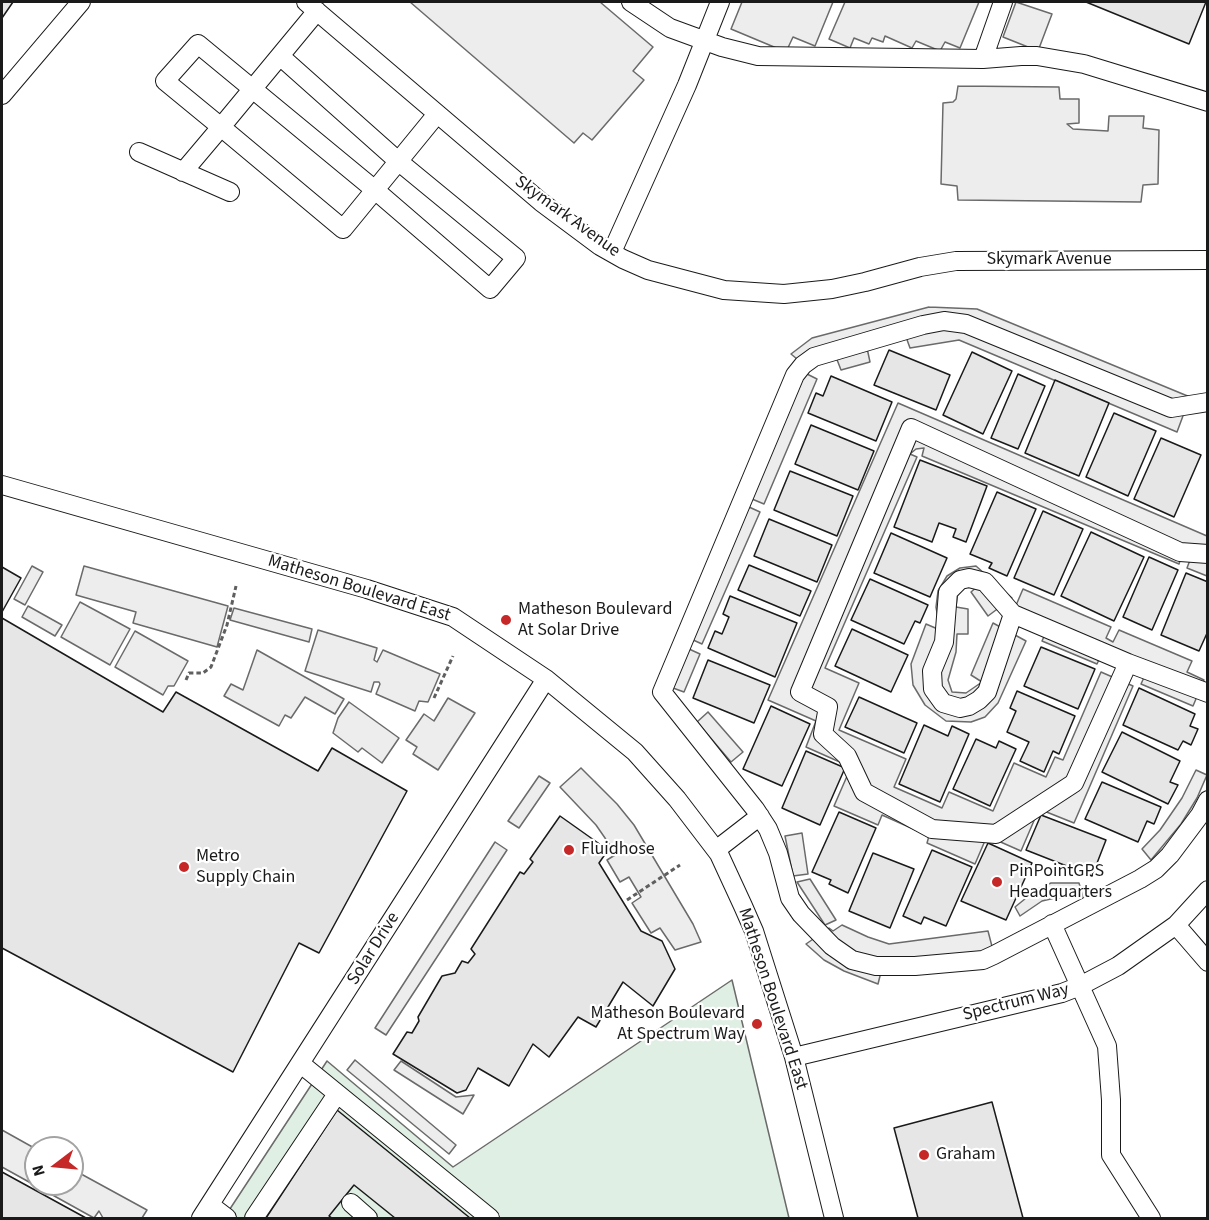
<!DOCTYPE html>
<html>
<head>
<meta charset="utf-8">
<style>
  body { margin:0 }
  #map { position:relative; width:1209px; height:1220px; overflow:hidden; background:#fff; font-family:"Source Sans 3",sans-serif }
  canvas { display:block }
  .frame { position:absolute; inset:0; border:3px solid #1a1a1a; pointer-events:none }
  .north { position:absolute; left:24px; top:1136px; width:60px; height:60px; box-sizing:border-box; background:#fff; border:2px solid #a3a3a3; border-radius:50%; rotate:254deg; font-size:16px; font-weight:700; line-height:24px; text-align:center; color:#1a1a1a }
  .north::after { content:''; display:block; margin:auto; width:21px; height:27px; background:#c62828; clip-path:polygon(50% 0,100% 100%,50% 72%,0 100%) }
</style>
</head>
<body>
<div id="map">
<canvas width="1209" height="1220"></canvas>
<div class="frame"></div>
<div class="north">N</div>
</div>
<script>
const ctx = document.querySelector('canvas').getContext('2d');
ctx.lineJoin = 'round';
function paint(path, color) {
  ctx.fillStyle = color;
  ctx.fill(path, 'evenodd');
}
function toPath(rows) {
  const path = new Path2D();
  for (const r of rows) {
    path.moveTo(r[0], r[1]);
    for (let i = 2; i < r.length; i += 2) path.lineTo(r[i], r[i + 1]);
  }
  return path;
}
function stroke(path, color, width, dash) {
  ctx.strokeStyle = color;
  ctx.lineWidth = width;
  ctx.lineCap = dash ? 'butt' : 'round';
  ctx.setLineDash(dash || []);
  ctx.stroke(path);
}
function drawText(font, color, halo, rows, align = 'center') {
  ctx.font = font + ' "Source Sans 3",sans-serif';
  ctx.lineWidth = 4.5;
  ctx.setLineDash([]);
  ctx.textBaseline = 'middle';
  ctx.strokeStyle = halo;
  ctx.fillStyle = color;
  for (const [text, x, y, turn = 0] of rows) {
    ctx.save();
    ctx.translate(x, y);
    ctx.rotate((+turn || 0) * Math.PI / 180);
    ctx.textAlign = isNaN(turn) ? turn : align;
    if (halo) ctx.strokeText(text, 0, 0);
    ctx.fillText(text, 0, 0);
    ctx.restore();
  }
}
const green = toPath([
  [732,980,789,1218,224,1218,327,1061,453,1167,732,980]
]);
const parking = toPath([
  [410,2,600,2,653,47,633,71,644,80,592,140,583,133,574,143,410,2],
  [742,2,833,2,815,46,793,37,786,52,731,29,742,2],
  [845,2,979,2,960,48,945,42,940,51,916,41,912,48,885,36,883,42,872,38,869,44,854,38,850,48,829,39,845,2],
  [1016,2,1052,14,1038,51,1003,37,1016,2],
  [958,86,1059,87,1060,99,1079,99,1079,123,1067,124,1073,129,1108,131,1109,116,1144,116,1143,128,1159,130,1158,184,1143,185,1141,202,958,200,957,186,941,184,943,103,953,102,956,99,958,86],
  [929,307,977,309,1190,397,1177,432,959,340,910,348,906,337,867,348,870,362,841,370,836,357,819,363,809,369,791,354,812,338,929,307],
  [805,373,817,379,764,504,752,499,805,373],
  [898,403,1207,536,1207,576,1187,568,1190,560,1181,557,1179,564,922,456,924,448,916,449,910,454,917,457,825,668,859,683,839,730,906,759,894,787,942,808,949,792,993,811,1014,763,1046,777,1055,757,1063,760,1101,672,1133,686,1074,823,1039,809,1021,851,987,836,975,864,927,843,929,836,882,815,878,825,834,806,851,767,806,747,816,721,768,700,898,403],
  [749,507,760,512,702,644,691,639,749,507],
  [32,566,43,572,25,605,14,599,32,566],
  [84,566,228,606,217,647,133,623,136,612,76,595,84,566],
  [976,566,1012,598,988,616,971,592,978,586,969,584,958,591,956,607,968,609,968,634,957,634,956,652,948,680,952,692,966,693,982,682,971,675,993,623,1026,641,998,703,985,717,971,722,946,721,925,705,913,685,911,664,926,624,940,630,936,607,938,591,947,576,960,568,976,566],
  [1023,589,1111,627,1106,638,1113,642,1119,630,1192,661,1187,672,1204,680,1193,706,1141,684,1146,673,1101,655,1097,664,1042,641,1046,632,1011,617,1023,589],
  [80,602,130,629,110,665,61,637,80,602],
  [28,606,62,625,55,636,22,617,28,606],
  [234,608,312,629,309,642,230,620,234,608],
  [318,630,377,648,374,660,377,662,383,650,440,674,428,702,419,701,415,711,376,694,380,684,379,682,374,682,371,692,305,671,318,630],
  [135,631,188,661,174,686,168,686,163,695,115,667,135,631],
  [689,649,700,654,684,692,673,688,689,649],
  [257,650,344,699,335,714,305,697,291,718,285,715,279,726,224,696,231,684,243,690,257,650],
  [448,698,475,713,438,770,413,754,417,747,406,740,424,714,434,721,448,698],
  [349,702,399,738,382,763,362,748,358,752,333,733,338,718,349,702],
  [708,712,743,752,731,762,697,722,708,712],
  [581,768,617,804,634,825,693,924,701,942,675,950,660,928,651,933,632,903,641,897,629,877,620,882,607,860,615,855,614,851,596,825,560,787,581,768],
  [1196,770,1207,775,1197,798,1181,824,1151,860,1142,849,1160,830,1182,798,1196,770],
  [539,776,550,783,519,828,508,821,539,776],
  [802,833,808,874,793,876,785,836,802,833],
  [495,842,507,850,386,1035,375,1028,495,842],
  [810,879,836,920,825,925,797,882,810,879],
  [1051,883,1079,883,1083,897,1055,898,1042,901,1020,916,1015,907,1036,890,1051,883],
  [842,925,868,937,889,944,988,931,996,962,881,972,878,984,844,971,824,960,806,944,829,928,833,931,842,925],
  [355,1060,456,1145,449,1154,347,1070,355,1060],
  [401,1061,456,1097,474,1095,463,1114,394,1070,401,1061],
  [2,1130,36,1149,36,1184,72,1184,72,1169,147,1210,142,1218,103,1218,99,1211,94,1218,2,1167,2,1130]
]);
const building = toPath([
  [2,2,13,2,2,18,2,2],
  [1086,2,1206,2,1189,44,1086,2],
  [889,350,950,375,936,410,874,385,889,350],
  [972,352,1012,371,983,434,943,415,972,352],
  [1018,374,1045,386,1018,449,991,438,1018,374],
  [831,376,892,402,876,441,808,413,816,393,823,396,831,376],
  [1055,380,1109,403,1079,476,1025,453,1055,380],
  [1114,413,1156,431,1128,496,1086,477,1114,413],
  [811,425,874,451,858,490,795,464,811,425],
  [1161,438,1201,455,1174,517,1134,499,1161,438],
  [920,460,987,486,966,542,953,537,956,529,939,523,932,542,894,527,920,460],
  [790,471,853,496,837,536,774,510,790,471],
  [997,492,1036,509,1007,576,989,568,992,563,970,554,997,492],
  [1043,511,1083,529,1054,595,1014,578,1043,511],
  [769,519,832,545,817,582,754,556,769,519],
  [1091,532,1144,557,1114,621,1061,596,1091,532],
  [891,533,947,558,930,597,874,573,891,533],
  [1149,557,1178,570,1152,630,1123,617,1149,557],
  [749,565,811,591,800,616,738,590,749,565],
  [2,567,21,578,2,612,2,567],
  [1186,573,1208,582,1208,631,1199,651,1161,635,1186,573],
  [870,579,928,605,920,623,915,621,904,644,851,620,870,579],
  [730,596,797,623,775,677,708,648,715,631,722,634,729,617,723,614,730,596],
  [2,618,163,712,176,692,318,771,332,748,407,791,319,953,299,943,233,1072,2,948,2,618],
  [852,629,908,655,891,692,835,666,852,629],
  [1041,647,1095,669,1078,709,1024,686,1041,647],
  [708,660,770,685,754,723,693,698,708,660],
  [1139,688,1195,714,1190,726,1198,729,1191,745,1183,741,1178,750,1123,725,1139,688],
  [1017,691,1075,716,1059,754,1053,751,1044,772,1020,761,1029,742,1007,732,1016,711,1010,708,1017,691],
  [859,697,917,723,904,753,845,727,859,697],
  [771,706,810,724,782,786,743,769,771,706],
  [924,725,948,736,952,726,969,734,940,802,899,784,924,725],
  [1122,732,1180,761,1170,782,1178,785,1168,804,1102,772,1122,732],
  [976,739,996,748,999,741,1016,749,990,806,953,789,976,739],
  [806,751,845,768,820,825,782,808,806,751],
  [1102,782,1161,807,1154,824,1147,821,1138,842,1085,819,1102,782],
  [839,812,876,828,848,893,829,884,831,880,812,872,839,812],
  [1041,815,1106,840,1092,876,1026,850,1041,815],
  [560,816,608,850,599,863,641,931,662,941,675,969,653,1006,623,982,596,1027,578,1017,549,1057,533,1044,509,1086,478,1068,466,1090,457,1093,393,1054,407,1032,412,1033,419,1021,418,1017,442,976,455,973,462,961,468,963,475,954,471,949,520,872,524,874,533,862,530,859,560,816],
  [988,843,1032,863,1006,920,961,901,988,843],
  [932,850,972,867,946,926,924,917,921,924,903,916,932,850],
  [873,853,914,869,890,928,849,911,873,853],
  [992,1102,1023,1218,918,1218,894,1128,992,1102],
  [337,1110,470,1218,395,1218,354,1185,329,1216,332,1218,266,1218,337,1110],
  [2,1172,86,1218,2,1218,2,1172]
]);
const path = toPath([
  [186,680,189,673,203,673,211,667,227,625,236,586],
  [434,698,453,656],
  [627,900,680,865]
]);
const minor = toPath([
  [306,2,541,202,600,246,623,259,648,270,724,290,784,294,832,289,865,282,920,267,956,261,1208,260],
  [631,2,670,28,722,47,758,56,983,59,1021,56,1037,56,1084,64,1208,102],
  [317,11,221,127,343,229,437,114],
  [983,59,1003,2],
  [2,95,81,2],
  [139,152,230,192],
  [183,172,221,127,165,81,198,44,375,190,490,289,516,258,398,161,280,56],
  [612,252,687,85,720,2],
  [1208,402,1171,408,966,324,944,321,923,325,814,357,803,365,795,375,662,692,755,809,768,829,778,853,790,898,801,914,832,946,852,960,876,966,915,966,983,960,994,955,1140,879,1156,869,1170,855,1200,815,1208,800],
  [2,485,367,589,453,617,546,679,635,752,677,799,719,854,743,906,754,931,794,1057,834,1218],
  [1013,614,987,692,979,700,969,706,960,708,943,703,933,689,932,671,944,642,948,592,960,580,969,578,985,582,1013,614,1128,663,1208,693],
  [1128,663,1074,783,996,834,932,829,864,792,847,756,823,734,828,707,800,692,911,428,1180,552,1208,554],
  [716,850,760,816],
  [1052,924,1107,1046,1111,1100,1111,1155,1151,1218],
  [1176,925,1208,962],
  [794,1057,1062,993,1080,986,1118,966,1176,925,1208,890],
  [301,1064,490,1218],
  [351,1203,368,1218],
  [210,1205,227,1218],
  [201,1218,546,679],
  [254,1218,337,1094]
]);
const markers = [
  [506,620,6,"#c62828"],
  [569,850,6,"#c62828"],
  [184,867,6,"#c62828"],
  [997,882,6,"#c62828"],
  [757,1024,6,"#c62828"],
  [924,1155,6,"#c62828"]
];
const streetNames = [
  ["Skymark Avenue",567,217,36],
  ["Skymark Avenue",1049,260],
  ["Matheson Boulevard East",359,589,17],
  ["Solar Drive",374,949,-58],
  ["Matheson Boulevard East",772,999,72],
  ["Spectrum Way",1016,1003,-14]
];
const poiNames = [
  ["Matheson Boulevard",518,610],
  ["At Solar Drive",518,631],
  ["Fluidhose",581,850],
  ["Metro",196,857],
  ["Supply Chain",196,878],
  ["PinPointGPS",1009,872],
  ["Headquarters",1009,893],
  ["Matheson Boulevard",745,1014,"right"],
  ["At Spectrum Way",745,1035,"right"],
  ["Graham",936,1155]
];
paint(green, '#e0efe3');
stroke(green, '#6a6a6a', 1.5);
paint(parking, '#ededed');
stroke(parking, '#6a6a6a', 1.5);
paint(building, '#e6e6e6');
stroke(building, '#1a1a1a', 1.5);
stroke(minor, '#1a1a1a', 20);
stroke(path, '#5f5f5f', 3, [4.5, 3]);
stroke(minor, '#fff', 18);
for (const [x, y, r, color] of markers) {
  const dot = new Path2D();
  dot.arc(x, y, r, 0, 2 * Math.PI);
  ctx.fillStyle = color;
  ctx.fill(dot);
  stroke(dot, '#fff', 2);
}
drawText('18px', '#1a1a1a', '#fff', streetNames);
drawText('18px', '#1a1a1a', '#fff', poiNames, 'left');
</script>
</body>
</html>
